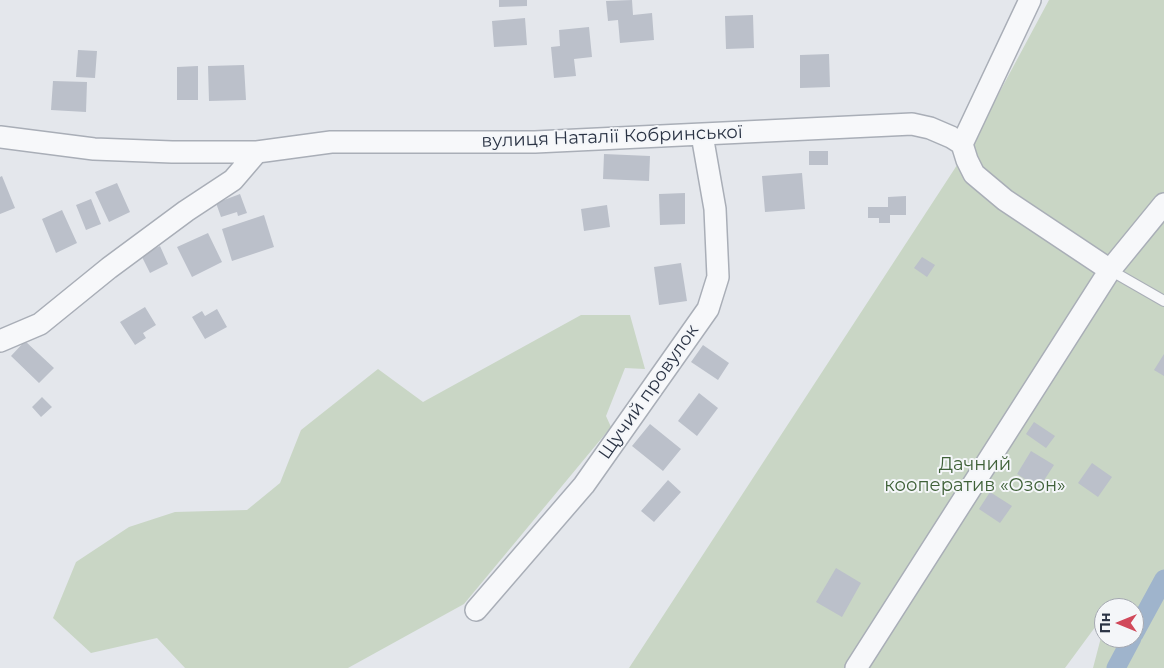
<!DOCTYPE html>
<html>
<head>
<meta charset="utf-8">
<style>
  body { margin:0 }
  #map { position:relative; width:1164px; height:668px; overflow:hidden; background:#e4e7ec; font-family:Montserrat,sans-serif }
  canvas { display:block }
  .north { position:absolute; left:1094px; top:598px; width:50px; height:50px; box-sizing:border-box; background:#f4f6f9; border:1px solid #a4a8b1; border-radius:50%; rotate:270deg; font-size:14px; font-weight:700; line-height:20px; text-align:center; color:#2b3445 }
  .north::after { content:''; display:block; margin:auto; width:18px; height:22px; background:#d1495b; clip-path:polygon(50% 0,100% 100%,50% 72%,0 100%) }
</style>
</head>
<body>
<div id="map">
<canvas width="1164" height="668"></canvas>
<div class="north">Пн</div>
</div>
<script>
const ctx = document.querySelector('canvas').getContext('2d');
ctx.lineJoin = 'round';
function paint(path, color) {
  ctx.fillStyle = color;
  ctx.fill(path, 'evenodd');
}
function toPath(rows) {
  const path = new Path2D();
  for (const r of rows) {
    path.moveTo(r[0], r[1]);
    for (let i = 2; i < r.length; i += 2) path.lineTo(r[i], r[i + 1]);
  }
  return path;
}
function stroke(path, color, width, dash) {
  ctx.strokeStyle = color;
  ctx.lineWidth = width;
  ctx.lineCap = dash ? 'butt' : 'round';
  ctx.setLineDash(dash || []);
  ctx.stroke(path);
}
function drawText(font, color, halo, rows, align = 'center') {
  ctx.font = font + ' Montserrat,sans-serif';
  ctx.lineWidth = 4;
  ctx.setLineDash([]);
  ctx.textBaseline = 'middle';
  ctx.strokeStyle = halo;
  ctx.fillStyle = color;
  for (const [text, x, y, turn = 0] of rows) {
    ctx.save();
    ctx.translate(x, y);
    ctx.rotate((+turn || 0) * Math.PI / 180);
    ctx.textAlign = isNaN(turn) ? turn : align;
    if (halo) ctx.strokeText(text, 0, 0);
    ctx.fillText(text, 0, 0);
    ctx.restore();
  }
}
const green = toPath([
  [1049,0,1164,0,1164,668,1093,668,1104,626,1104,638,1134,638,1134,608,1104,608,1104,615,1065,668,629,668,976,136],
  [581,315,630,315,645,369,625,368,606,416,611,427,464,604,348,668,185,668,157,638,91,653,53,618,76,562,129,527,175,512,247,510,280,483,301,430,378,369,423,402]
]);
const canal = toPath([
  [1134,634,1164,579],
  [1116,668,1132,638]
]);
const building = toPath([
  [499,0,527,0,527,6,499,7],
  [632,0,633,15,652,13,654,40,620,43,618,20,608,21,606,1],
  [753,15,754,48,726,49,725,16],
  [525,18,527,45,494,47,492,21],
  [589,27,592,57,574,59,576,76,554,78,551,47,560,46,559,30],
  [78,50,97,51,95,78,76,77],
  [829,54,830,87,800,88,800,55],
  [244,65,246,100,209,101,208,66],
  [198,66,198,100,177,100,177,67],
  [53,81,87,82,86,112,51,110],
  [809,151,828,151,828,165,809,165],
  [604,154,650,156,649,181,603,179],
  [802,173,805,209,765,212,762,176],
  [2,176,15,208,0,214,0,177],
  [117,183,130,212,109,222,95,192],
  [685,193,685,224,660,225,659,194],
  [240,194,247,213,238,216,237,212,221,217,216,203],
  [906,196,906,215,890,215,890,223,879,223,879,218,868,218,868,207,888,207,888,197],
  [91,199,101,224,86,230,76,205],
  [607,205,610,227,584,231,581,209],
  [62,210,77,243,56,253,42,219],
  [264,215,274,247,232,261,222,229],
  [208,233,222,262,192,277,177,247],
  [160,246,168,264,150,273,141,255],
  [922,257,935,265,927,277,914,268],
  [681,263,687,301,659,305,654,267],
  [145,307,156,325,143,333,146,338,135,345,120,322],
  [217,309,227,327,205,339,192,317,202,311,205,316],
  [25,341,54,368,39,383,11,356],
  [703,345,729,363,718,380,691,362],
  [1164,354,1164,376,1154,370],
  [699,393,718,408,697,436,678,421],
  [42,397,52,407,41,417,32,407],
  [1034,422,1055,436,1046,448,1026,434],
  [650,424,681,449,663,471,632,446],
  [1031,451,1054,465,1039,488,1017,474],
  [1092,463,1112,477,1098,497,1078,483],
  [668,480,681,492,654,522,641,511],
  [990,492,1012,506,1000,523,979,509],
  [836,568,861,583,842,617,816,602]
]);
const service = toPath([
  [1110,270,1164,301]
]);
const minor = toPath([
  [1030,0,962,144,967,160,974,174,1005,200,1110,270],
  [0,137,94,149,172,152,257,152,331,142,535,142,912,124,930,128,951,137,962,144],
  [0,341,40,324,109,268,186,211,233,180,257,152],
  [476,610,584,485,708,309,718,277,715,209,702,135],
  [856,668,1110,270,1164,204]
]);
const streetNames = [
  ["вулиця Наталії Кобринської",612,137,-2],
  ["Щучий провулок",649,392,-55]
];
const parkNames = [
  ["Дачний",975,465],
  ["кооператив «Озон»",975,486]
];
paint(green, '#c9d6c5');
stroke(canal, '#9fb4cc', 19);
paint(building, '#bbc0ca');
stroke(service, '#a9aeb7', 12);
stroke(minor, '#a9aeb7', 24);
stroke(service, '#f7f8fa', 10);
stroke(minor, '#f7f8fa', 21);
drawText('18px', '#2b3445', '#f4f6f9', streetNames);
drawText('18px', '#3f6138', '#f4f6f9', parkNames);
</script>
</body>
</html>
